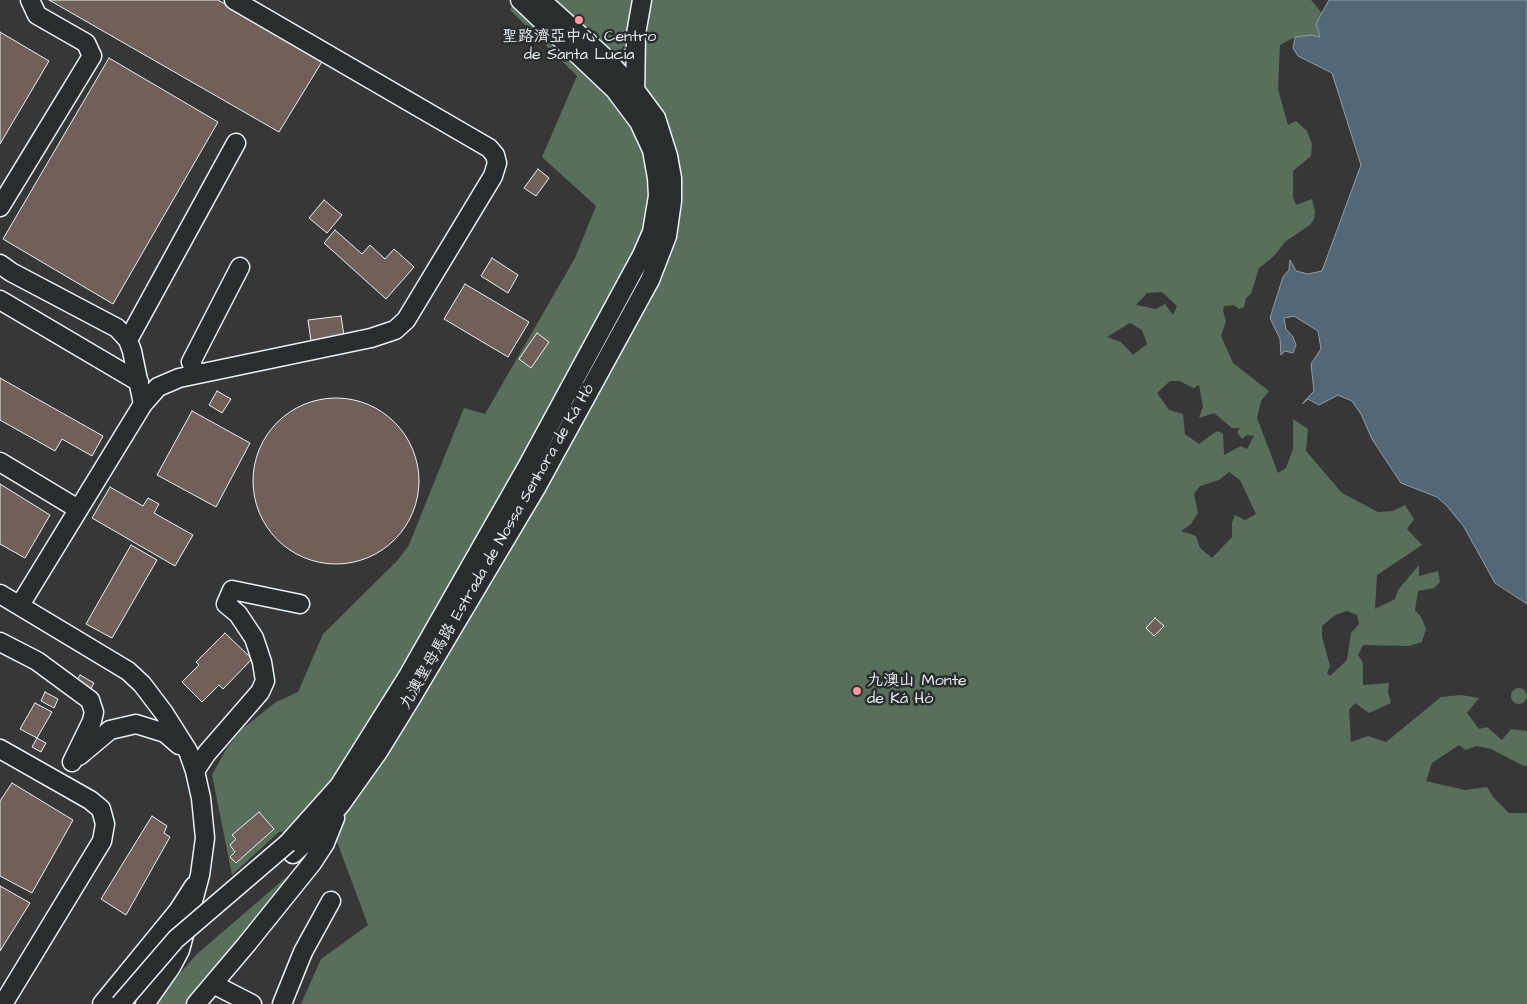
<!DOCTYPE html>
<html>
<head>
<meta charset="utf-8">
<style>
  body { margin:0 }
  canvas { display:block; background:#383737 }
</style>
</head>
<body>
<canvas width="1527" height="1004"></canvas>
<script>
const ctx = document.querySelector('canvas').getContext('2d');
ctx.lineJoin = 'round';
function paint(path, color) {
  ctx.fillStyle = color;
  ctx.fill(path, 'evenodd');
}
function toPath(rows) {
  const path = new Path2D();
  for (const r of rows) {
    if (r.length === 3) {
      path.moveTo(r[0] + r[2], r[1]);
      path.arc(r[0], r[1], r[2], 0, 2 * Math.PI);
      continue;
    }
    path.moveTo(r[0], r[1]);
    for (let i = 2; i < r.length; i += 2) path.lineTo(r[i], r[i + 1]);
  }
  return path;
}
function stroke(path, color, width, dash) {
  ctx.strokeStyle = color;
  ctx.lineWidth = width;
  ctx.lineCap = dash ? 'butt' : 'round';
  ctx.setLineDash(dash || []);
  ctx.stroke(path);
}
function drawText(font, color, halo, rows, align = 'center') {
  ctx.font = font + ' "Architects Daughter","LXGW WenKai TC",sans-serif';
  ctx.lineWidth = 5;
  ctx.setLineDash([]);
  ctx.textBaseline = 'middle';
  ctx.strokeStyle = halo;
  ctx.fillStyle = color;
  for (const [text, x, y, turn = 0] of rows) {
    ctx.save();
    ctx.translate(x, y);
    ctx.rotate((+turn || 0) * Math.PI / 180);
    ctx.textAlign = isNaN(turn) ? turn : align;
    if (halo) ctx.strokeText(text, 0, 0);
    ctx.fillText(text, 0, 0);
    ctx.restore();
  }
}
const green = toPath([
  [514,0,1311,0,1322,13,1316,24,1321,38,1311,35,1295,37,1280,45,1278,89,1288,125,1296,121,1307,131,1312,144,1311,156,1293,171,1293,197,1296,205,1312,199,1315,212,1314,219,1310,225,1286,241,1273,257,1259,268,1251,294,1246,298,1244,307,1239,309,1234,305,1224,306,1223,311,1226,321,1221,336,1233,363,1269,391,1261,401,1257,418,1278,473,1286,468,1293,449,1293,419,1308,429,1306,451,1342,493,1378,512,1393,511,1405,505,1414,519,1407,529,1422,545,1377,575,1375,609,1395,599,1398,590,1419,565,1419,576,1438,571,1440,582,1434,588,1418,591,1415,610,1421,617,1426,629,1422,642,1409,646,1363,645,1358,655,1363,663,1363,685,1389,683,1388,692,1391,703,1369,713,1355,703,1349,710,1351,742,1368,736,1386,742,1441,697,1461,695,1479,698,1467,713,1479,729,1487,727,1502,740,1511,729,1527,731,1527,765,1524,766,1491,749,1476,746,1466,750,1459,745,1432,763,1426,781,1465,790,1487,787,1493,797,1509,813,1527,813,1527,1004,301,1004,321,959,368,925,330,823,279,832,232,875,212,775,227,748,241,730,276,702,298,692,323,634,398,560,409,545,464,408,485,414,575,258,596,206,542,157,577,76,510,10],
  [1162,292,1177,306,1173,315,1165,304,1156,309,1136,305,1147,293],
  [1130,323,1142,330,1147,344,1133,355,1121,342,1107,337],
  [1170,381,1179,381,1194,388,1199,385,1203,407,1199,418,1214,413,1232,428,1240,428,1237,432,1242,439,1247,435,1254,436,1247,449,1241,446,1224,455,1223,434,1218,431,1214,433,1199,444,1185,434,1183,414,1169,410,1157,393],
  [1229,472,1240,480,1256,514,1245,520,1235,515,1232,523,1232,537,1212,558,1200,548,1196,536,1181,531,1191,524,1198,513,1194,494,1200,486,1219,480],
  [1347,611,1357,615,1359,624,1351,633,1347,660,1330,676,1327,673,1330,666,1322,637,1322,626,1335,615],
  [1519,696,8],
  [290,874,296,874,296,876,186,1004,153,1004,197,954]
]);
const water = toPath([
  [1329,0,1527,0,1527,604,1495,583,1464,527,1447,506,1437,497,1401,483,1372,439,1361,414,1352,401,1338,395,1319,405,1308,399,1302,404,1314,391,1311,364,1321,349,1318,331,1294,316,1284,318,1286,329,1293,337,1296,345,1293,353,1285,351,1281,355,1280,339,1270,318,1283,277,1289,270,1290,260,1296,271,1308,274,1322,271,1361,165,1332,73,1298,56,1293,48,1295,37,1311,35,1320,37,1316,24,1329,0]
]);
const building = toPath([
  [49,0,218,0,323,60,279,132,49,0],
  [0,32,49,61,0,144,0,32],
  [109,58,218,122,113,304,3,239,109,58],
  [538,169,549,178,536,196,524,188,538,169],
  [324,200,342,215,327,233,309,218,324,200],
  [335,230,362,254,370,245,385,259,394,249,414,267,386,299,324,243,335,230],
  [492,258,518,275,508,293,481,276,492,258],
  [465,284,529,322,508,357,444,319,465,284],
  [341,316,344,336,311,341,308,320,341,316],
  [537,333,549,342,531,368,519,359,537,333],
  [0,378,103,436,92,456,62,439,55,451,0,420,0,378],
  [217,391,231,399,222,413,209,405,217,391],
  [336,481,83],
  [192,411,250,443,216,507,157,475,192,411],
  [0,484,50,515,25,558,0,544,0,484],
  [110,487,143,506,148,498,159,504,154,513,193,535,175,566,92,518,110,487],
  [131,545,157,560,112,638,86,624,131,545],
  [1155,618,1164,626,1154,636,1146,628,1155,618],
  [225,633,252,659,223,689,219,685,202,702,182,682,199,665,196,662,225,633],
  [80,675,94,683,89,692,75,683,80,675],
  [45,692,58,699,54,708,41,701,45,692],
  [35,703,52,712,37,738,20,729,35,703],
  [37,738,46,743,41,752,32,747,37,738],
  [12,783,73,820,32,893,0,876,0,801,12,783],
  [259,812,274,829,236,863,230,857,235,852,230,845,236,839,232,835,259,812],
  [152,816,167,826,164,833,170,837,126,915,101,899,152,816],
  [0,886,30,903,0,951,0,886]
]);
const minor = toPath([
  [635,97,636,34,642,0],
  [0,207,92,56,86,43,37,15,30,0],
  [0,264,11,272,117,328,128,340,132,351,143,404],
  [0,300,139,382],
  [128,340,236,143],
  [196,374,191,362,240,267],
  [0,462,78,509],
  [0,594,128,671,142,684,164,713,188,751,195,771,201,798,205,838,200,875,180,950,171,967,145,1004],
  [20,605,143,404,158,387,179,378,371,338,395,330,406,320,493,176,497,163,495,155,489,148,234,0],
  [0,642,37,661,90,700,94,712,92,721,72,762],
  [0,749,90,800,101,809,105,824,102,841,6,999,0,1004],
  [79,756,110,730,136,724,165,733,179,745],
  [195,771,207,753,260,692,265,681,262,662,254,638,238,614,226,604,232,590,300,604],
  [288,843,339,786,408,676,527,467,642,255,652,232,658,196,657,178,652,150,639,122,615,90,520,0],
  [293,854,321,828,341,804,378,752,410,700,536,488,650,280,667,236,672,201,672,178,668,156,656,118,636,91,603,56,541,0],
  [213,984,252,1004],
  [102,1004,178,911,194,886],
  [196,1004,246,945,312,863,325,843,335,818],
  [282,1004,303,952,331,901]
]);
const minorBridge = toPath([
  [120,1004,176,939,288,843]
]);
const markers = [
  [579,20,5,"#ff9aa2"],
  [857,691,5,"#ff9aa2"]
];
const poiNames = [
  ["聖路濟亞中心 Centro",579,38],
  ["de Santa Lucia",579,56],
  ["九澳山 Monte",867,682,"left"],
  ["de Ká Hó",867,700,"left"]
];
const streetNames = [
  ["九澳聖母馬路 Estrada de Nossa Senhora de Ká Hó",498,547,-60]
];
paint(green, '#586f5b');
paint(water, '#536776');
stroke(water, '#8f9eaa', 1);
paint(building, '#716059');
stroke(building, '#e8f1f8', 1);
stroke(minor, '#e8f1f8', 21);
stroke(minor, '#2a2d2e', 18);
stroke(minorBridge, '#e8f1f8', 21, []);
stroke(minorBridge, '#2a2d2e', 18);
for (const [x, y, r, color] of markers) {
  const dot = new Path2D();
  dot.arc(x, y, r, 0, 2 * Math.PI);
  ctx.fillStyle = color;
  ctx.fill(dot);
  stroke(dot, '#2a2d2e', 2);
}
drawText('16px', '#e8f1f8', '#2a2d2e', poiNames);
drawText('16px', '#e8f1f8', '#2a2d2e', streetNames);
</script>
</body>
</html>
